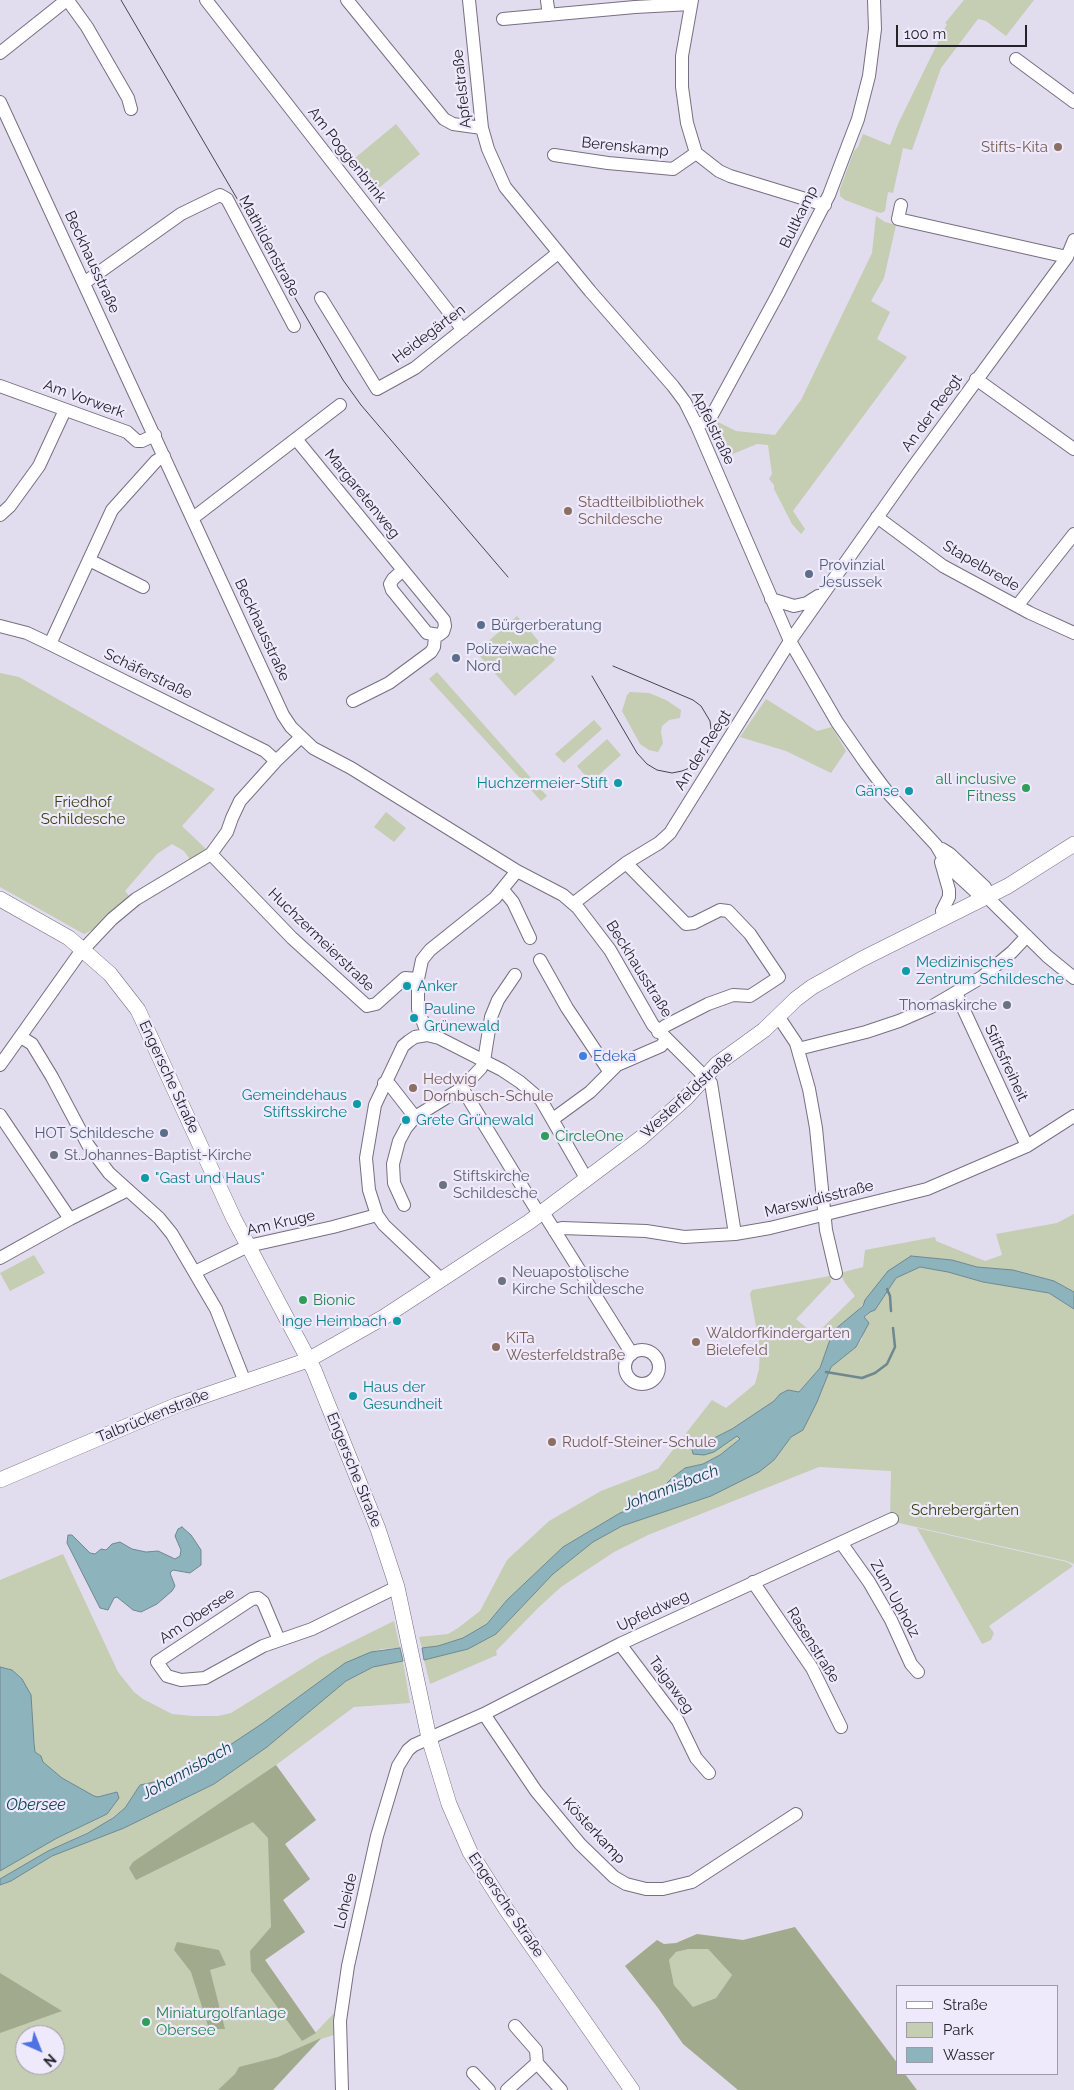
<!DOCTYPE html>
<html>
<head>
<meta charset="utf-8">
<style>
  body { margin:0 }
  #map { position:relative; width:1074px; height:2090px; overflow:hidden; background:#e2dcef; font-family:Raleway,sans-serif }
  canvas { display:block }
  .legend { position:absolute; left:896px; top:1985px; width:162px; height:90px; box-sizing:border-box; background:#efe9fc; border:1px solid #9e9aa8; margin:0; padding:6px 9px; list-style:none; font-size:15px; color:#25232a }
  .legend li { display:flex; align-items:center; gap:10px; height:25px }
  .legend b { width:25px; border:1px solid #9e9aa8 }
  .north { position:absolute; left:15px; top:2025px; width:50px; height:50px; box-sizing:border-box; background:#efe9fc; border:1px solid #9e9aa8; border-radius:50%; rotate:136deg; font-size:14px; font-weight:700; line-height:20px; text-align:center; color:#25232a }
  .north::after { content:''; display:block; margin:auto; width:18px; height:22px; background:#4e71e4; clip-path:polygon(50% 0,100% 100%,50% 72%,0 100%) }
  .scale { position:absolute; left:896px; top:25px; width:131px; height:22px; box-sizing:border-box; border:2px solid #25232a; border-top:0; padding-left:6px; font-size:15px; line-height:18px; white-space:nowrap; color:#25232a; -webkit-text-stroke:4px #efe9fc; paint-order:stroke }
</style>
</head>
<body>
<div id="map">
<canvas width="1074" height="2090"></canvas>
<ul class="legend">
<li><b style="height:6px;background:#fff"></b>Straße</li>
<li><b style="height:14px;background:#c5cdb2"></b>Park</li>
<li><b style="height:14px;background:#8db3bd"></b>Wasser</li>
</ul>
<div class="north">N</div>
<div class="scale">100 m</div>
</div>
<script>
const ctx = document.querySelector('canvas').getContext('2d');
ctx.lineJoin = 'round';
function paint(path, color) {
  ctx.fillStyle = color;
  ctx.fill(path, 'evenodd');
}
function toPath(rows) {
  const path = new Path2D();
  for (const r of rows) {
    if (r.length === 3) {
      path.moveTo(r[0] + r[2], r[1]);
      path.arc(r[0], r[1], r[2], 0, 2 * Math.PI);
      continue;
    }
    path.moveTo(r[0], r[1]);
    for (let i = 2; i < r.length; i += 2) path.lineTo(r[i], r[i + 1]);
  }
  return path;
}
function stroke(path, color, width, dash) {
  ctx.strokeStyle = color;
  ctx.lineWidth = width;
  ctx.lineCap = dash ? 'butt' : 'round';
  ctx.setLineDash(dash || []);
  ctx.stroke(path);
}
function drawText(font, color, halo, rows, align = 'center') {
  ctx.font = font + ' Raleway,sans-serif';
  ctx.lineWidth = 4.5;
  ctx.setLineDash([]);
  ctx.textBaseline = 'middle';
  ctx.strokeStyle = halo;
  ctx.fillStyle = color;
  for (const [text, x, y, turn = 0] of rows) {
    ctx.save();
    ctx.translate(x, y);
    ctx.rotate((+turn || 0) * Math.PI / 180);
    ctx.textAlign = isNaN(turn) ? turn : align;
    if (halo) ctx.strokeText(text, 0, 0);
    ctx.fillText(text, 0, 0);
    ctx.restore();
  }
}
const green = toPath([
  [964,0,1034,0,1006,36,986,21,978,19,941,68,912,150,903,148,893,193,888,192,885,211,881,213,877,212,845,200,840,196,840,189,854,151,858,147,863,134,890,145,898,124,947,24,945,23],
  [396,124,420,154,379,188,355,158],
  [876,216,885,222,896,225,884,278,871,301,890,312,877,339,907,357,793,511,805,529,801,534,792,524,774,489,774,485,769,479,772,474,768,445,757,444,723,458,716,435,717,424,718,422,736,431,775,435,801,400,872,253],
  [517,616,555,660,515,696,476,652],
  [437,672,547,796,541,801,429,679],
  [0,673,19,677,215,789,182,826,207,850,191,861,184,851,172,844,157,854,125,891,130,897,119,904,94,929,84,934,0,887],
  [630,692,649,693,666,700,681,710,680,718,669,720,662,726,661,732,663,743,658,752,649,750,640,744,622,711,627,695],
  [766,699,817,731,832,727,846,751,831,773,786,751,740,737],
  [594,720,602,729,564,763,555,754],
  [607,739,621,755,591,782,577,766],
  [386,812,406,828,394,842,374,827],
  [1074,1214,1074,1292,1054,1281,1013,1270,977,1267,952,1260,911,1256,875,1288,856,1313,833,1331,820,1368,799,1392,788,1390,780,1394,774,1401,732,1429,692,1449,704,1455,714,1452,738,1435,740,1439,720,1455,703,1464,685,1468,672,1478,667,1483,660,1495,650,1502,620,1513,563,1547,507,1600,487,1624,463,1638,438,1646,422,1648,419,1637,448,1634,458,1628,480,1611,507,1560,549,1521,601,1491,658,1469,712,1400,726,1408,755,1384,759,1369,760,1348,750,1294,752,1290,830,1276,831,1282,796,1319,815,1335,855,1296,845,1283,840,1273,863,1267,865,1250,935,1237,936,1241,985,1261,1002,1255,996,1234,1057,1223],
  [34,1255,45,1273,10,1291,0,1273],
  [920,1267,948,1272,983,1282,1049,1293,1074,1309,1074,1564,1067,1561,890,1521,891,1471,819,1467,648,1535,614,1552,561,1587,538,1608,496,1651,497,1655,430,1684,424,1660,468,1649,496,1634,553,1574,593,1542,622,1526,711,1496,774,1460,791,1437,796,1434,810,1416,831,1367,856,1347,862,1339,864,1318,870,1312,875,1310,896,1278],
  [917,1528,1067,1562,1073,1566,989,1626,994,1633,991,1640,982,1644],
  [63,1554,118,1672,134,1692,143,1699,172,1714,194,1716,218,1716,231,1713,321,1657,394,1621,400,1648,381,1649,345,1663,263,1723,200,1765,159,1781,140,1785,125,1808,101,1826,48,1851,0,1879,0,1871,57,1838,107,1814,117,1792,98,1797,94,1796,62,1778,43,1762,41,1756,35,1752,34,1743,31,1727,32,1705,12,1670,0,1667,0,1580],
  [403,1661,410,1703,354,1707,276,1765,316,1820,285,1844,310,1879,283,1900,305,1932,265,1960,315,2033,337,2010,334,2035,321,2039,273,2090,0,2090,0,1885,11,1881,52,1856,124,1828,214,1784,267,1747,346,1681,373,1667],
  [25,2035,55,2035,55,2065,25,2065],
  [689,1949,708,1949,732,1975,716,1998,693,2008,674,1985,669,1960,676,1952]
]);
const forest = toPath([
  [276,1765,316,1820,285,1844,310,1879,283,1900,305,1932,265,1960,316,2033,302,2041,251,1971,250,1951,271,1927,268,1838,253,1822,136,1880,129,1868,133,1862],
  [795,1927,898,2064,898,2074,905,2074,917,2090,738,2090,683,2044,658,2008,625,1966,657,1940,664,1944,676,1943,697,1934,743,1940],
  [689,1949,708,1949,732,1975,716,1998,693,2007,674,1985,669,1960,676,1952],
  [177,1942,219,1950,226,1965,210,1970,225,2029,209,2029,191,1972,174,1950],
  [0,1973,62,2011,0,2033],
  [321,2038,273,2090,218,2090,235,2074,239,2067,278,2057]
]);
const water = toPath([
  [911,1256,952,1260,977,1267,1013,1270,1054,1281,1074,1292,1074,1309,1049,1293,983,1282,948,1272,920,1267,896,1278,875,1310,870,1312,864,1317,869,1323,856,1347,831,1367,817,1402,803,1430,791,1437,774,1460,759,1472,711,1496,622,1526,593,1542,553,1574,496,1634,468,1649,424,1660,422,1648,438,1646,463,1638,487,1624,507,1600,563,1547,620,1513,650,1502,660,1495,667,1483,672,1478,685,1468,703,1464,720,1455,740,1439,737,1436,714,1452,704,1455,693,1454,692,1449,732,1429,774,1401,780,1394,788,1390,799,1392,820,1368,833,1331,863,1306,865,1300,888,1271,911,1256],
  [182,1527,191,1535,201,1550,201,1565,190,1573,173,1570,170,1573,175,1586,172,1591,157,1604,141,1612,133,1610,117,1597,114,1598,108,1610,100,1608,67,1543,68,1535,72,1535,90,1553,95,1554,101,1549,106,1550,112,1544,120,1542,132,1549,146,1552,158,1551,175,1559,180,1556,181,1550,175,1536,178,1529,182,1527],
  [400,1648,403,1661,373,1667,346,1681,267,1747,214,1784,124,1828,52,1856,11,1881,0,1885,0,1879,48,1851,88,1833,113,1818,125,1808,140,1785,159,1781,200,1765,263,1723,345,1663,371,1652,400,1648],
  [0,1667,12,1670,22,1679,31,1695,34,1743,35,1752,41,1756,43,1762,62,1778,94,1796,98,1797,117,1792,119,1798,107,1814,57,1838,0,1871,0,1667]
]);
const stream = toPath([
  [887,1289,890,1296,891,1311],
  [826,1372,862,1378,875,1373,887,1364,895,1347,893,1328]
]);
const minor = toPath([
  [206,0,463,330],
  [347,0,444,119,453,124,482,128],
  [469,0,482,128,488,149,505,187,590,291,673,386,685,402,697,426,790,641,837,722,867,765,888,793,936,845,949,867,976,892,987,897,1047,956,1074,978],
  [692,0,682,56,682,87,687,123,696,153],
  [547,1,549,15],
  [503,19,635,7,691,4],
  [0,53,64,2,69,2,87,27,128,98,131,109],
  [1016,59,1074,102],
  [0,102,283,715,291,727,313,748,351,768,517,871,563,895,578,908,610,950,653,1025,711,1083,735,1234],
  [554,155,608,163,673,169,696,153,719,171,730,176,825,205],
  [901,205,898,219,1067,257],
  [84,283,181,214,220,195,227,199,294,326],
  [321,298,377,389,415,368,558,253],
  [976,379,1074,449],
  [0,386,127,432,137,441,142,441,155,435],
  [697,426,711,417,778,294,829,195,858,119,869,76,875,29,874,0],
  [296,439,403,570,393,579,390,584,392,590,427,633,439,635,443,632,445,626,444,620,403,570],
  [0,515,10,506,39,466,65,410],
  [877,517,943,566,1030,613,1074,633],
  [193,518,340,405],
  [89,560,143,587],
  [771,599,794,606,807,603,818,596],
  [1017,606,1074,534],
  [0,626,27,633,50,644,265,751,276,761],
  [50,644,112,510,156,461,164,456],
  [353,701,389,683,431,652,434,647,435,636],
  [942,849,950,854,985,887,987,897],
  [211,854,292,938,367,1006,376,1004,405,978,418,979],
  [941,862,949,890,949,897,942,911],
  [626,863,686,924,694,923,720,910,728,911,750,934,779,977,750,996,733,995,708,1004,665,1026,658,1032],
  [503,890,513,902,530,938],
  [574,903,626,863,659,843,670,833,790,641,910,471,1067,257,1074,240],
  [540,960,567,1008,609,1071],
  [956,993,1027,1146],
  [778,1016,796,1043,809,1089,816,1128,826,1230,836,1273],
  [427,1035,426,1030,418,1009,418,979,422,960,430,950,495,898,517,871],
  [21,1037,32,1044,52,1077,88,1145,109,1173,159,1218,172,1234,216,1309,245,1382],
  [798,1049,866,1032,899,1021,931,1007,982,977,1012,952,1027,936],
  [0,1065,79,954,112,919,136,899,211,854,227,832,232,818,240,801,276,761,300,738],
  [384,1083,390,1085,415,1117],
  [462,1088,531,1201,536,1209,546,1217,632,1354],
  [0,1115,70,1219],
  [553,1119,590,1092,617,1065,661,1046,666,1040],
  [404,1205,394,1183,393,1164,399,1141,406,1128,415,1117,462,1088,481,1068,484,1061,491,1017,498,1000,515,975],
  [554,1230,562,1228,646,1231,684,1237,735,1234,770,1228,927,1189,1027,1146,1074,1116],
  [0,1258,70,1219,128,1190],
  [195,1272,248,1246,333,1227,377,1215],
  [442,1280,384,1225,377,1215,369,1190,366,1158,375,1105,403,1046,409,1041,415,1037,427,1035,439,1038,502,1070,520,1082,541,1100,586,1178],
  [642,1367,17],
  [842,1544,869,1582,891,1620,911,1664,918,1672],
  [753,1582,812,1668,841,1727],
  [279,1640,263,1602,258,1598,252,1599,157,1662,167,1676,181,1680,205,1678,263,1646,312,1629,397,1587],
  [620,1644,678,1721,696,1758,709,1773],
  [484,1714,536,1791,580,1844,614,1877,626,1884,646,1889,663,1889,692,1882,796,1814],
  [515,2026,536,2050,537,2063],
  [473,2073,489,2090],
  [342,2090,340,2021,348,1966,377,1836,398,1766,408,1750,414,1745,484,1714,620,1644,892,1519],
  [507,2090,537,2063,561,2090]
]);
const major = toPath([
  [0,899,69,938,110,974,138,1010,234,1219,314,1370,378,1529,397,1587,429,1738,449,1804,470,1852,506,1909,632,2090],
  [0,1480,177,1405,308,1360,384,1317,529,1222,641,1138,686,1098,717,1064,764,1030,796,999,812,987,862,959,1008,886,1074,844]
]);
const tram = toPath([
  [121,0,343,380,361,405,508,577],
  [592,676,637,753,647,764,657,770,672,773,682,771,697,765,707,753,712,738,710,721,701,706,693,700,613,666]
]);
const markers = [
  [1058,147,5,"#8d6e63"],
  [568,511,5,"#8d6e63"],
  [809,574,5,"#5c6f8a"],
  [481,625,5,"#5c6f8a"],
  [456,658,5,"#5c6f8a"],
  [618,783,5,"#0f9aa8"],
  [1026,788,5,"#2e9e5b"],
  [909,791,5,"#0f9aa8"],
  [906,971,5,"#0f9aa8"],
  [407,986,5,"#0f9aa8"],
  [1007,1005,5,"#6b7280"],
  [414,1018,5,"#0f9aa8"],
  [583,1056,5,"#3f7fe0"],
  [413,1088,5,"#8d6e63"],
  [357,1104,5,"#0f9aa8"],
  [406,1120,5,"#0f9aa8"],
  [164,1133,5,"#5c6f8a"],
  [545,1136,5,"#2e9e5b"],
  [54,1155,5,"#6b7280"],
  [145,1178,5,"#0f9aa8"],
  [443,1185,5,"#6b7280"],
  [502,1281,5,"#6b7280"],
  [303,1300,5,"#2e9e5b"],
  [397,1321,5,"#0f9aa8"],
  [696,1342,5,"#8d6e63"],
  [496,1347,5,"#8d6e63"],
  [353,1396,5,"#0f9aa8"],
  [552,1442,5,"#8d6e63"],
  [146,2022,5,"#2e9e5b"]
];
const streetNames = [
  ["Apfelstraße",462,89,-96],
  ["Berenskamp",625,147,6],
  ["Am Poggenbrink",347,155,52],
  ["Bultkamp",799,217,-64],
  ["Mathildenstraße",269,246,62],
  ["Beckhausstraße",92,262,65],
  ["Heidegärten",429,334,-37],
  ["Am Vorwerk",84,399,20],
  ["An der Reegt",932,413,-54],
  ["Apfelstraße",713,428,64],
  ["Margaretenweg",362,494,51],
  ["Stapelbrede",981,566,30],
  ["Beckhausstraße",262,630,65],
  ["Schäferstraße",148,674,26],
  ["An der Reegt",703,750,-58],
  ["Huchzermeierstraße",321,940,44],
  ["Beckhausstraße",639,969,58],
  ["Stiftsfreiheit",1006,1063,65],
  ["Engersche Straße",169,1077,65],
  ["Westerfeldstraße",687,1095,-43],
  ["Marswidisstraße",819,1199,-14],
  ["Am Kruge",281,1223,-13],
  ["Talbrückenstraße",153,1416,-22],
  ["Engersche Straße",354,1470,68],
  ["Zum Upholz",895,1599,61],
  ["Upfeldweg",653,1611,-25],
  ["Am Obersee",197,1616,-34],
  ["Rasenstraße",813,1645,58],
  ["Taigaweg",671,1685,54],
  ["Kösterkamp",594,1831,47],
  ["Loheide",346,1901,-77],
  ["Engersche Straße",506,1905,56]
];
const educationNames = [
  ["Stifts-Kita",1048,147,"right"],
  ["Stadtteilbibliothek",578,502],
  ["Schildesche",578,519],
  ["Hedwig",423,1079],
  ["Dornbusch-Schule",423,1096],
  ["Waldorfkindergarten",706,1333],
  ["Bielefeld",706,1350],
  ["KiTa",506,1338],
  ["Westerfeldstraße",506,1355],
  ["Rudolf-Steiner-Schule",562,1442]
];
const serviceNames = [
  ["Provinzial",819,565],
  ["Jesussek",819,582],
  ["Bürgerberatung",491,625],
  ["Polizeiwache",466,649],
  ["Nord",466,666],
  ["HOT Schildesche",154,1133,"right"]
];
const leisureNames = [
  ["all inclusive",1016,779,"right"],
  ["Fitness",1016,796,"right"],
  ["CircleOne",555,1136],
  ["Bionic",313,1300],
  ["Miniaturgolfanlage",156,2013],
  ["Obersee",156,2030]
];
const cultureNames = [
  ["Huchzermeier-Stift",608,783,"right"],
  ["Gänse",899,791,"right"],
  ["Medizinisches",916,962],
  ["Zentrum Schildesche",916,979],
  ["Anker",417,986],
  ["Pauline",424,1009],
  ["Grünewald",424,1026],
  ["Gemeindehaus",347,1095,"right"],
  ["Stiftsskirche",347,1112,"right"],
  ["Grete Grünewald",416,1120],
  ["\"Gast und Haus\"",155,1178],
  ["Inge Heimbach",387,1321,"right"],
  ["Haus der",363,1387],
  ["Gesundheit",363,1404]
];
const parkNames = [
  ["Friedhof",83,802],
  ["Schildesche",83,819],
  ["Schrebergärten",965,1510]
];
const worshipNames = [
  ["Thomaskirche",997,1005,"right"],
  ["St.Johannes-Baptist-Kirche",64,1155],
  ["Stiftskirche",453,1176],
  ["Schildesche",453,1193],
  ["Neuapostolische",512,1272],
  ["Kirche Schildesche",512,1289]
];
const shopNames = [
  ["Edeka",593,1056]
];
const waterNames = [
  ["Johannisbach",671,1488,-21],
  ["Johannisbach",187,1771,-29],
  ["Obersee",36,1805]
];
paint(green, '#c5cdb2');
paint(forest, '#a2aa8d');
paint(water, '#8db3bd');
stroke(water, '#6e8891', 1);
stroke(stream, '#6e8891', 2.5);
stroke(minor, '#767081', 14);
stroke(major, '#767081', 16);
stroke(minor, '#fff', 12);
stroke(major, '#fff', 15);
stroke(tram, '#48454e', 1);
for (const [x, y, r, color] of markers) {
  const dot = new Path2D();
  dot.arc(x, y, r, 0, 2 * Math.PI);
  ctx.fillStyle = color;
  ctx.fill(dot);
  stroke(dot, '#efe9fc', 2);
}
drawText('15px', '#25232a', '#efe9fc', streetNames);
drawText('15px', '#785e54', '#efe9fc', educationNames, 'left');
drawText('15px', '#4e5e75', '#efe9fc', serviceNames, 'left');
drawText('15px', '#27864d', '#efe9fc', leisureNames, 'left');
drawText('15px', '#0d838f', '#efe9fc', cultureNames, 'left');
drawText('15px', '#36410e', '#efe9fc', parkNames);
drawText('15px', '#5b616d', '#efe9fc', worshipNames, 'left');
drawText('15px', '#366cbe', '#efe9fc', shopNames, 'left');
drawText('italic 16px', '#0c4551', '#efe9fc', waterNames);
</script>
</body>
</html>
